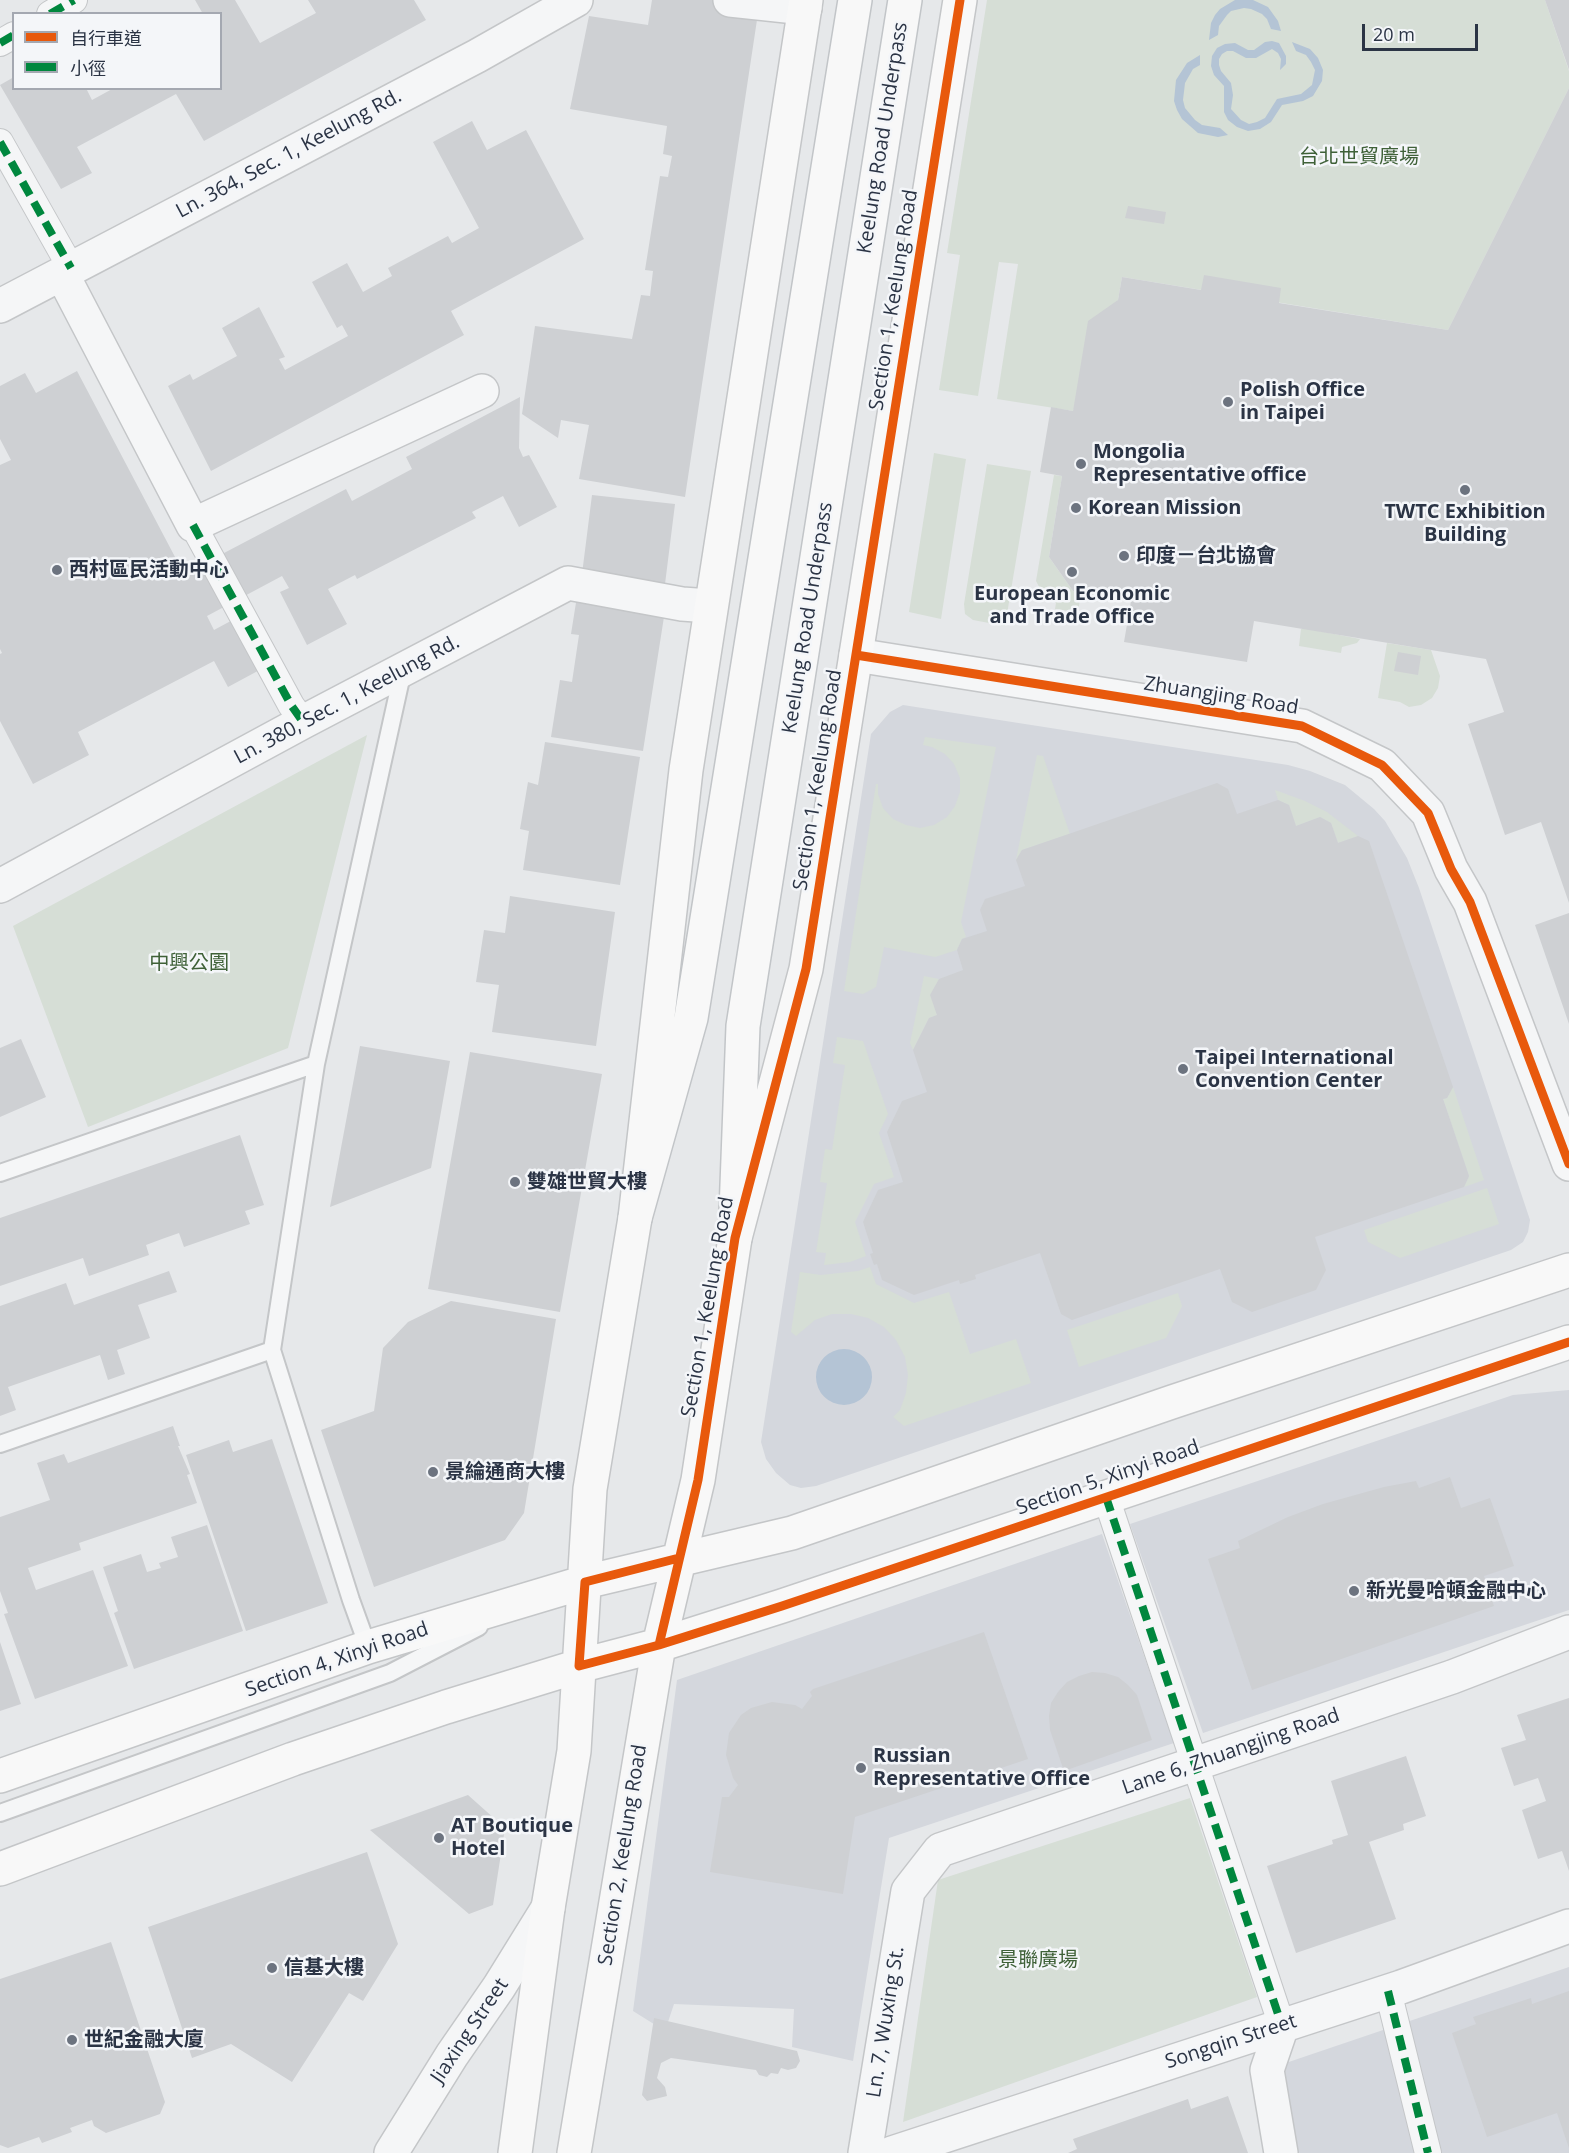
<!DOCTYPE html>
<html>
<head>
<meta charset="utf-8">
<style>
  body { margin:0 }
  #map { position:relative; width:1569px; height:2153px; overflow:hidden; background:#e6e8ea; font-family:"Open Sans","Noto Sans TC",sans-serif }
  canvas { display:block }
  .legend { position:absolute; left:12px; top:12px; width:210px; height:78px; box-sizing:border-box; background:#f4f6f9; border:2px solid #a4a8b1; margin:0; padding:8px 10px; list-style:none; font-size:18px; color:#2b3445 }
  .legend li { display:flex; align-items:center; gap:12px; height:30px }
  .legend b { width:30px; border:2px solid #a4a8b1 }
  .scale { position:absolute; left:1362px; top:24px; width:116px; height:27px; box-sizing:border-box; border:3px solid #2b3445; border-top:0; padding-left:8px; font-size:18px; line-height:21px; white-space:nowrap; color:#2b3445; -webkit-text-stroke:4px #f4f6f9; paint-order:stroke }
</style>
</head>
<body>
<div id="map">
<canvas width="1569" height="2153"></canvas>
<ul class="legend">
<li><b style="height:8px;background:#e8590c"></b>自行車道</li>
<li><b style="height:8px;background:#00873e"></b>小徑</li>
</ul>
<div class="scale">20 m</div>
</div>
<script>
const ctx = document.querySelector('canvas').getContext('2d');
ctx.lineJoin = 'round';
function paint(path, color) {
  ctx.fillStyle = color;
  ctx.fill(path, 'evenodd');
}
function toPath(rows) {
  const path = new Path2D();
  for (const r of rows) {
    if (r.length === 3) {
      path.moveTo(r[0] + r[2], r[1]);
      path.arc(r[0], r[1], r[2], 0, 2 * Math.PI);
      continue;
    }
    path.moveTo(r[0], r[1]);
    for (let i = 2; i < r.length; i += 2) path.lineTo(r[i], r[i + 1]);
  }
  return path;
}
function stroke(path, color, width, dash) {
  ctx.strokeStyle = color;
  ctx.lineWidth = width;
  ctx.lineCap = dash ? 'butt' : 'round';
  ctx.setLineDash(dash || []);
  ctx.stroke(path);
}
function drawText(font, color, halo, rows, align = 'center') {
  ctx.font = font + ' "Open Sans","Noto Sans TC",sans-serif';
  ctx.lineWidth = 5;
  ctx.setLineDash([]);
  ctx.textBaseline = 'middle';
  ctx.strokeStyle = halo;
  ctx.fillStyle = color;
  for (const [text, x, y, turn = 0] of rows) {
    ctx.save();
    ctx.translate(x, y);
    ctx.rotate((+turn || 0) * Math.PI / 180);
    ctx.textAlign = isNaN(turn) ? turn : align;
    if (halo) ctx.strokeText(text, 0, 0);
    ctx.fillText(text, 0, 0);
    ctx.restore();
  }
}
const built = toPath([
  [903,705,1288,765,1310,771,1345,785,1374,809,1385,821,1407,858,1419,888,1530,1220,1528,1232,1523,1242,1511,1250,816,1486,801,1488,790,1485,776,1473,766,1459,761,1442,871,734,890,712],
  [1569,1390,1569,1610,1203,1733,1130,1524,1513,1395],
  [1102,1534,1174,1743,889,1838,853,2061,792,2047,794,2009,674,2004,665,2031,633,2011,677,1680],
  [1569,1967,1569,2153,1300,2153,1293,2151,1271,2068]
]);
const green = toPath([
  [987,0,1545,0,1569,71,1569,88,1448,330,1122,277,1118,300,1073,411,997,399,1018,264,999,262,978,396,939,390,960,255,947,253],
  [934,453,966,459,941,619,909,612],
  [987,464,1031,471,1005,626,973,620,965,614,964,604],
  [1054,475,1062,476,1049,557,1073,591,1081,593,1078,612,1055,609,1056,603,1044,596,1036,581],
  [1301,629,1309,629,1360,639,1357,643,1342,647,1341,653,1299,646],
  [1387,643,1431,650,1440,676,1438,688,1432,698,1421,705,1409,707,1400,702,1378,698],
  [367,735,288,1048,88,1127,13,926],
  [925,737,996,747,961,922,966,937,962,939,957,950,935,957,884,947,876,987,863,994,844,991,876,784,878,784,878,794,883,808,893,819,906,825,920,828,934,825,947,817,955,806,960,792,960,778,954,764,945,754,932,747,923,745],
  [1037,755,1043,756,1070,834,1022,850,1016,860],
  [1275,790,1305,801,1327,812,1358,836,1338,843,1331,823,1320,817,1296,826,1289,805,1278,800],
  [924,976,939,979,931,995,937,1015,929,1018,913,1050,910,1043],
  [837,1037,863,1041,888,1114,879,1133,894,1177,874,1184,855,1222,866,1256,850,1262,824,1265,826,1253,816,1252,827,1183,820,1182,825,1149,832,1150,845,1065,833,1063],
  [1453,1087,1484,1180,1464,1187,1469,1176,1443,1099,1447,1098],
  [1487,1188,1499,1224,1400,1258,1368,1242,1364,1230],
  [870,1267,876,1284,914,1303,949,1292,970,1354,1016,1339,1031,1383,904,1426,893,1417,900,1410,906,1393,908,1375,905,1357,896,1340,884,1327,868,1318,851,1314,832,1314,815,1320,796,1336,791,1332,800,1272,821,1275,858,1271],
  [1178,1293,1182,1306,1166,1338,1079,1367,1067,1330],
  [1190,1798,1257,1997,903,2122,938,1880]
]);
const water = toPath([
  [1235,0,1253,0,1268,7,1278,21,1281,31,1271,29,1267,19,1262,14,1251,9,1244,8,1231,11,1227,15,1219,26,1218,35,1209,40,1211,23,1215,15,1220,9],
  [1272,41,1279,43,1286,56,1286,64,1280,70,1281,59,1278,53,1272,49,1256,58,1246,58,1233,51,1227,51,1222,54,1219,59,1219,65,1221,71,1231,83,1233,95,1231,109,1241,120,1249,124,1257,122,1265,118,1277,99,1301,94,1312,85,1315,70,1311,62,1306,55,1296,51,1292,42,1310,49,1318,58,1323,70,1322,81,1313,96,1303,101,1282,105,1271,122,1260,129,1248,131,1237,127,1228,120,1224,112,1224,86,1214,75,1211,66,1212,56,1217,48,1225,44,1235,43,1248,50,1254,50,1265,42],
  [1200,55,1200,65,1193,69,1185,83,1183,100,1185,108,1195,120,1202,125,1220,128,1228,135,1218,137,1198,133,1182,119,1177,110,1174,101,1176,80,1187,63],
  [844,1377,28]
]);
const building = toPath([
  [195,0,235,0,260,43,316,13,308,0,414,0,426,20,204,141,176,94,77,147,92,173,61,189,0,85,14,77,14,88,86,88,92,100,114,88,220,88,220,14,203,14],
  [652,0,760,0,685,497,579,479,589,425,561,420,558,438,522,414,535,326,632,339,641,295,650,296,653,271,645,270,660,176,668,177,672,156,663,154,667,126,570,109,589,16,648,25],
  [1545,0,1569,0,1569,70],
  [1569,88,1569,903,1541,822,1505,835,1468,724,1504,712,1486,659,1254,621,1247,662,1124,642,1131,601,1073,591,1049,557,1062,476,1040,472,1051,407,1073,411,1088,321,1118,300,1122,277,1201,290,1204,275,1281,288,1279,303,1448,330],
  [472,121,487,150,526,130,584,239,451,311,464,335,211,471,168,386,190,374,193,380,237,356,222,328,259,307,285,357,279,359,285,370,348,336,342,325,337,328,312,282,347,263,363,292,392,276,388,268,448,236,452,243,479,228,433,142],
  [1128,206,1166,212,1164,224,1125,218],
  [77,371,184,574,346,489,352,501,412,469,406,457,520,397,519,448,523,457,529,455,557,507,519,527,503,496,472,512,476,518,357,579,355,575,328,589,347,624,307,645,280,592,289,588,282,576,207,616,214,630,240,616,267,666,228,687,214,661,78,732,89,755,33,784,0,721,0,654,2,653,0,649,0,465,11,460,0,439,0,386,25,373,36,393],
  [592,495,675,504,665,584,582,574],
  [578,590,666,604,643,751,551,737,560,680,572,682,579,635,571,634],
  [1398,652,1421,656,1418,675,1394,671],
  [545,742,640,757,620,885,523,870,529,831,520,829,528,782,538,785],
  [1217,783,1228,789,1237,814,1278,800,1289,805,1296,826,1320,817,1331,823,1338,843,1358,836,1369,841,1453,1087,1447,1098,1443,1099,1469,1176,1464,1187,1315,1237,1326,1270,1316,1290,1252,1312,1232,1302,1220,1269,1072,1320,1061,1314,1040,1253,975,1275,976,1279,960,1284,959,1280,914,1295,882,1280,877,1264,874,1265,870,1254,873,1253,863,1222,878,1190,903,1182,887,1132,902,1101,927,1092,913,1050,929,1018,937,1015,930,995,939,979,963,970,957,950,962,939,987,931,980,910,985,899,1025,886,1016,860,1022,850],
  [510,896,615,912,596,1046,492,1032,499,985,476,982,484,930,505,933],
  [1569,913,1569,1024,1535,925],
  [21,1039,46,1097,0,1117,0,1048],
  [360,1046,450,1061,431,1168,330,1207],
  [470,1052,602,1074,560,1312,428,1289],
  [240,1135,264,1205,245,1211,250,1224,184,1247,179,1233,162,1239,146,1245,149,1255,89,1276,83,1258,0,1286,0,1218],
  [169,1271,177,1292,138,1305,150,1338,117,1350,125,1374,108,1380,100,1355,8,1387,16,1410,0,1416,0,1306,66,1283,74,1305],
  [451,1301,556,1319,524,1513,505,1540,374,1587,321,1430,374,1411,383,1348,408,1322],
  [173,1426,180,1446,178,1446,190,1474,187,1475,197,1503,79,1543,81,1550,28,1568,36,1590,93,1570,128,1666,35,1699,4,1614,8,1613,0,1591,0,1517,50,1500,37,1463,64,1454,68,1463],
  [272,1439,328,1603,246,1631,186,1455,229,1440,233,1452],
  [1450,1477,1461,1508,1490,1498,1514,1566,1484,1576,1494,1606,1252,1690,1208,1559,1240,1548,1238,1541,1288,1517,1323,1504,1384,1487,1416,1481,1419,1488],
  [207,1525,243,1631,134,1669,114,1613,118,1611,103,1567,141,1554,147,1572,161,1568,159,1563,178,1557,171,1537],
  [984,1632,1028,1759,855,1817,843,1894,710,1872,722,1797,729,1797,738,1785,733,1778,726,1755,729,1733,741,1715,751,1708,772,1702,795,1705,802,1709,812,1696,810,1692,813,1689],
  [0,1642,21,1704,0,1711],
  [1092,1672,1105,1673,1118,1677,1128,1685,1137,1695,1152,1740,1064,1771,1050,1730,1049,1716,1051,1703,1058,1692,1067,1682,1079,1676],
  [1569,1698,1569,1871,1562,1851,1538,1859,1522,1810,1546,1801,1538,1778,1514,1786,1501,1748,1526,1740,1517,1715],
  [1406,1756,1426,1816,1403,1824,1404,1830,1369,1842,1396,1919,1296,1953,1267,1866,1333,1844,1332,1840,1348,1835,1331,1781],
  [468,1795,505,1828,493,1905,469,1914,370,1830],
  [367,1852,398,1944,363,2001,349,1993,292,2082,231,2044,192,2058,148,1927],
  [111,1942,165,2102,160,2114,106,2133,94,2126,92,2120,70,2128,72,2132,42,2143,39,2137,8,2148,0,2145,0,1979],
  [1569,1991,1569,2148,1557,2113,1487,2137,1452,2033,1476,2024,1473,2017,1531,1998,1532,2004],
  [654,2018,797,2051,800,2061,796,2068,788,2070,781,2068,778,2074,771,2073,767,2077,759,2075,756,2070,671,2058,661,2063,657,2078,665,2087,667,2096,647,2101,642,2095],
  [1228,2096,1248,2153,1068,2153,1077,2149,1073,2139,1188,2099,1191,2109]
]);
const service = toPath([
  [0,1173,316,1064],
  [0,1444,272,1350],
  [368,1647,351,1600,272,1350,316,1064,403,670],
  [0,1813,390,1673,479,1627]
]);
const pedestrian = toPath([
  [50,14,74,0],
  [0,43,14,35],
  [0,142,71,268],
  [193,525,291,705,303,722],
  [1106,1497,1282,2026],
  [1388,1991,1428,2153]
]);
const minor = toPath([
  [730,0,805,8],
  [62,274,193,525,482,391],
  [0,306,477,56,576,0],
  [0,886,303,722,568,583,682,604,710,606],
  [391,2153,452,2055,499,1987,548,1908],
  [865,2153,908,1891,940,1850,1452,1677,1569,1632],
  [892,2153,1401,1987,1569,1926],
  [1281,2153,1267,2070,1282,2026]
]);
const tertiary = toPath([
  [856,655,1302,726,1382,765,1428,813,1451,869,1470,902,1569,1164]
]);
const secondary = toPath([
  [0,1776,368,1647,585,1582,792,1533,1172,1402,1569,1270],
  [0,1869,293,1759,446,1707,579,1666,659,1645,782,1606,1569,1342],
  [515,2153,548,1908,574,1751,590,1489,635,1218,686,770,806,0],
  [574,2153,659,1645,698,1480,735,1238,806,969,960,0]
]);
const primary = toPath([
  [635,1218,691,1018,855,0],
  [735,1238,743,1026,905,0]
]);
const quiet = toPath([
  [50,14,74,0],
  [0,43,14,35],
  [0,142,71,268],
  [193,525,291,705,303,722],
  [1106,1497,1282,2026],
  [1388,1991,1428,2153]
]);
const cycleway = toPath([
  [856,655,1302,726,1382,765,1428,813,1451,869,1470,902,1569,1164],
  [679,1558,585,1582,579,1666,659,1645,782,1606,1569,1342],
  [659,1645,698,1480,735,1238,806,969,960,0]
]);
const markers = [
  [1228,402,6,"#6c737f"],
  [1081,464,6,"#6c737f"],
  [1465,490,6,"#6c737f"],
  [1076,508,6,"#6c737f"],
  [1124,556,6,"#6c737f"],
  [57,570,6,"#6c737f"],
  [1072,572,6,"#6c737f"],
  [1183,1069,6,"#6c737f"],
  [515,1182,6,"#6c737f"],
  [433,1472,6,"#6c737f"],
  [1354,1591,6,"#6c737f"],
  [861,1768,6,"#6c737f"],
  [439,1838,6,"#6c737f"],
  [272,1968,6,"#6c737f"],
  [72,2040,6,"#6c737f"]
];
const streetNames = [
  ["Keelung Road Underpass",883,138,-81],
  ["Ln. 364, Sec. 1, Keelung Rd.",289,154,-28],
  ["Section 1, Keelung Road",894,300,-81],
  ["Keelung Road Underpass",808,618,-81],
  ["Zhuangjing Road",1221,696,9],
  ["Ln. 380, Sec. 1, Keelung Rd.",347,700,-28],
  ["Section 1, Keelung Road",818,780,-81],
  ["Section 1, Keelung Road",708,1307,-80],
  ["Section 5, Xinyi Road",1108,1478,-19],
  ["Section 4, Xinyi Road",337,1660,-19],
  ["Lane 6, Zhuangjing Road",1231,1752,-19],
  ["Section 2, Keelung Road",623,1855,-81],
  ["Ln. 7, Wuxing St.",886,2022,-81],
  ["Jiaxing Street",470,2031,-56],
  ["Songqin Street",1231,2042,-18]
];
const parkNames = [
  ["台北世貿廣場",1359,157],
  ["中興公園",189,963],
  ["景聯廣場",1038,1960]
];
const poiNames = [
  ["Polish Office",1240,390],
  ["in Taipei",1240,413],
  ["Mongolia",1093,452],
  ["Representative office",1093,475],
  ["Korean Mission",1088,508],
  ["TWTC Exhibition",1465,512,"center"],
  ["Building",1465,535,"center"],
  ["印度－台北協會",1136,556],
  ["西村區民活動中心",69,570],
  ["European Economic",1072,594,"center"],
  ["and Trade Office",1072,617,"center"],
  ["Taipei International",1195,1058],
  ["Convention Center",1195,1081],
  ["雙雄世貿大樓",527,1182],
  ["景綸通商大樓",445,1472],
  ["新光曼哈頓金融中心",1366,1591],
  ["Russian",873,1756],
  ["Representative Office",873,1779],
  ["AT Boutique",451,1826],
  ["Hotel",451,1849],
  ["信基大樓",284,1968],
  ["世紀金融大廈",84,2040]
];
paint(built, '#d4d7dd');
paint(green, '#d6ded6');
paint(water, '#b4c4d5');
paint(building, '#ced0d3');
stroke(service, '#c4c6c8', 20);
stroke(pedestrian, '#c4c6c8', 28);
stroke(minor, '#c4c6c8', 36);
stroke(tertiary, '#c4c6c8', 36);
stroke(secondary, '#c4c6c8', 36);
stroke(primary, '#c2c5c8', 36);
stroke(service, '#f5f6f7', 16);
stroke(pedestrian, '#f5f6f7', 26);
stroke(minor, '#f5f6f7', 33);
stroke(tertiary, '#f5f6f7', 33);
stroke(secondary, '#f8f8f8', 33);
stroke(primary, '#f8f8f8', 33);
stroke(quiet, '#00873e', 8, [15, 8]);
stroke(cycleway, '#e8590c', 9);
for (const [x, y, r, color] of markers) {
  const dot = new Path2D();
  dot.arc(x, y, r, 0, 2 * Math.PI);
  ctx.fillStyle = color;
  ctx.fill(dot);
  stroke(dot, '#f4f6f9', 2);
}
drawText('20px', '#2b3445', '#f4f6f9', streetNames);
drawText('20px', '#3f6138', '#f4f6f9', parkNames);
drawText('bold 20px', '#2b3445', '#f4f6f9', poiNames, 'left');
</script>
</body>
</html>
